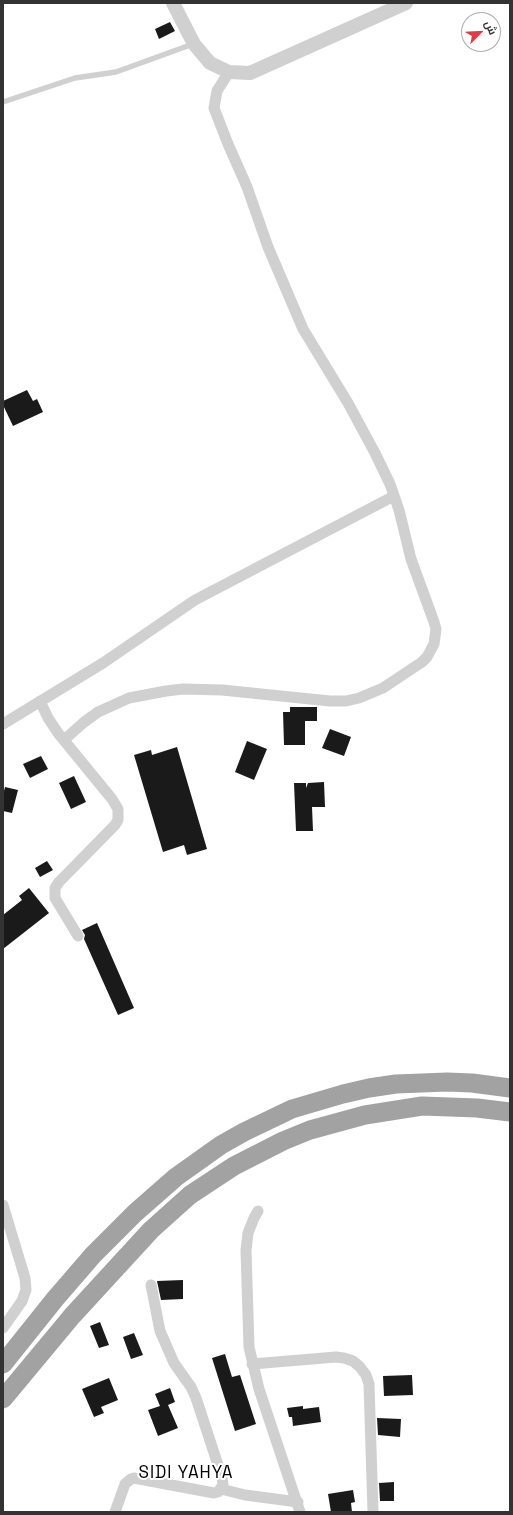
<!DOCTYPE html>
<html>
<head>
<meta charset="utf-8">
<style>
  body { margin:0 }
  #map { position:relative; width:513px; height:1515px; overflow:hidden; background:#fff; font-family:"Space Grotesk",Cairo,sans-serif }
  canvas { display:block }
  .frame { position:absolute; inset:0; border:4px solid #333; pointer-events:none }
  .north { position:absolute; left:461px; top:12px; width:40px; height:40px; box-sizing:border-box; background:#fff; border:1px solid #adadad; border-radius:50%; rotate:66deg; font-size:11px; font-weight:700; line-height:16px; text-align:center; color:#333 }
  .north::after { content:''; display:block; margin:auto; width:14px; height:18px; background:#e63946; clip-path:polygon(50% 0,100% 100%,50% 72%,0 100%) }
</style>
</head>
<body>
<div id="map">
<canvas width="513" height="1515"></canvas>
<div class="frame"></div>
<div class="north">ش</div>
</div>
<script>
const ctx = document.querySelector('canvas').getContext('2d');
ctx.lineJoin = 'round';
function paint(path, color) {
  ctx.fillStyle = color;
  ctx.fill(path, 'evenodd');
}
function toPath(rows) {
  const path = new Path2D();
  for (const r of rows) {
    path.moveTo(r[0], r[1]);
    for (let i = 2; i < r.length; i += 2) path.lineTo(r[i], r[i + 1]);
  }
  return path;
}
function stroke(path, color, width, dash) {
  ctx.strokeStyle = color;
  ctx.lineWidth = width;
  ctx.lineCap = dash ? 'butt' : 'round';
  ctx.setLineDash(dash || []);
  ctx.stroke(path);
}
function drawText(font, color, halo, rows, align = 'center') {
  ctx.font = font + ' "Space Grotesk",sans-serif';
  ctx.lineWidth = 4;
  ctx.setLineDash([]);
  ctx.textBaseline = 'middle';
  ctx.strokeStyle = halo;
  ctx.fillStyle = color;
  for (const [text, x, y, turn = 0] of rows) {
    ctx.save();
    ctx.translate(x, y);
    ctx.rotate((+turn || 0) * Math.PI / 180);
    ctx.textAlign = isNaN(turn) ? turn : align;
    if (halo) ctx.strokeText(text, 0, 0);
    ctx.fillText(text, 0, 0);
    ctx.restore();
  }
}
const building = toPath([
  [170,22,175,31,159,39,155,29],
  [27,390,33,401,37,399,43,412,13,426,3,405,3,401],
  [290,707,317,707,317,721,305,721,305,745,284,745,283,712,290,712],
  [330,729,351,737,344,756,322,748],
  [247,741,267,749,254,780,235,772],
  [177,747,207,849,187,855,184,845,163,852,134,755,151,750,152,755],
  [41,756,48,769,30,778,23,764],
  [74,776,86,802,71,809,59,783],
  [324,782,325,807,312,807,313,831,296,831,294,783,306,783,306,788,308,783],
  [5,787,18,790,12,813,3,811,3,795],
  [47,861,53,870,40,877,35,868],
  [29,888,49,913,3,949,3,915,22,900,19,896],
  [97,923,134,1008,118,1015,84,939,85,935,82,930],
  [183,1280,183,1299,161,1300,157,1281],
  [100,1322,109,1345,99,1348,90,1326],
  [134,1333,143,1355,131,1359,123,1337],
  [225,1354,232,1377,240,1375,256,1424,235,1431,212,1358],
  [412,1375,413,1395,384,1396,383,1376],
  [109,1378,118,1400,101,1407,104,1413,94,1417,82,1389],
  [170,1388,175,1402,168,1405,178,1428,158,1436,148,1410,160,1406,155,1394],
  [303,1406,303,1409,319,1407,321,1422,293,1426,292,1417,289,1417,287,1408],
  [377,1418,401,1419,400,1437,378,1435],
  [394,1482,394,1501,380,1501,379,1483],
  [353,1490,355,1502,351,1503,352,1512,331,1512,328,1494]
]);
const service = toPath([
  [3,102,75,78,116,72,193,44]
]);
const minor = toPath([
  [40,701,48,718,58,733,112,799,118,809,118,820,115,825,59,882,55,888,55,898,78,936],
  [3,724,103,663,195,600,394,496],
  [64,740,83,723,98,712,129,698,166,691,183,689,222,690,330,701,346,701,359,698,383,688,422,662,427,657,434,644,436,629,434,622,411,559,399,510,390,484,375,453,348,403,303,329,268,247,247,187,228,144,214,108,217,91,229,72],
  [3,1205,25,1278,26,1290,22,1301,3,1328],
  [258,1211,254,1218,248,1233,246,1250,249,1347,259,1389,300,1512],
  [252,1364,336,1357,344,1358,353,1361,360,1367,366,1375,369,1384,373,1512],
  [221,1489,245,1495,298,1502],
  [115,1512,125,1484,131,1479,134,1478,214,1493,218,1492,223,1485,222,1477,196,1398,191,1387,174,1363,160,1331,151,1285]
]);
const tertiary = toPath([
  [173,3,194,44,210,63,229,72,250,73,406,3]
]);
const trunk = toPath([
  [3,1364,55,1299,93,1255,135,1213,176,1177,221,1145,244,1132,292,1109,343,1094,369,1088,396,1084,447,1082,472,1083,510,1088],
  [3,1399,72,1316,151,1230,190,1195,234,1166,283,1141,310,1130,365,1115,422,1106,477,1108,510,1112]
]);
const quarterNames = [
  ["SIDI YAHYA",186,1473]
];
paint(building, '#1a1a1a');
stroke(service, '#d0d0d0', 5.5);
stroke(minor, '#d0d0d0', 11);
stroke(tertiary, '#d0d0d0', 14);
stroke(trunk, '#a2a2a2', 19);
ctx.letterSpacing = '1px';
drawText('17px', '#000', '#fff', quarterNames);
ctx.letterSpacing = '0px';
</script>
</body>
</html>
